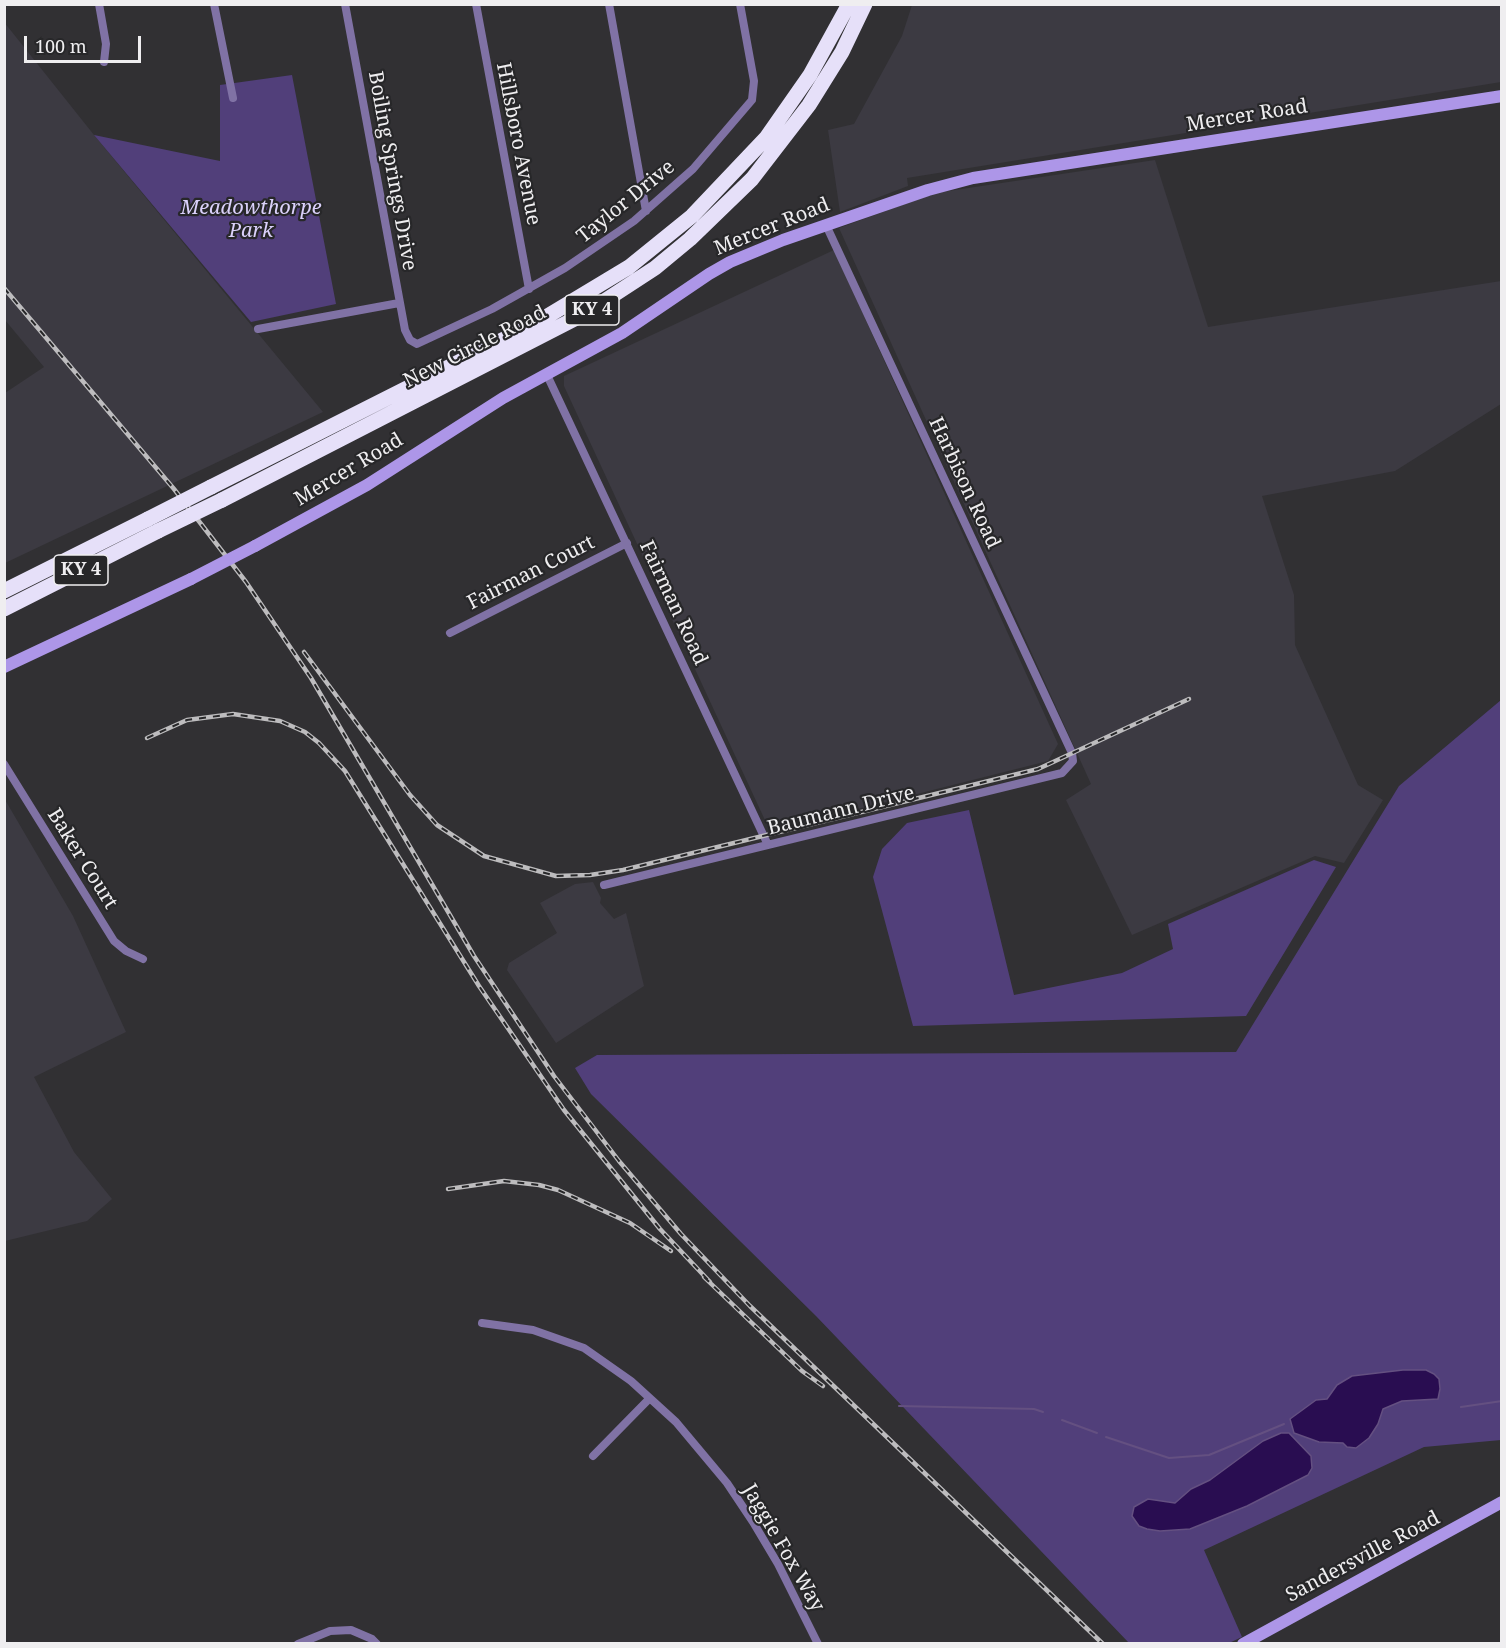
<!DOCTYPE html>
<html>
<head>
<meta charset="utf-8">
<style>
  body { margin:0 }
  #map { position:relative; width:1506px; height:1648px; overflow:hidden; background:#313033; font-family:"Noto Serif",serif }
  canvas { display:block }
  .frame { position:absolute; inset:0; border:6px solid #efeef0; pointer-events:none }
  .scale { position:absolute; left:24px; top:36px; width:117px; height:27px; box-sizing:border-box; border:3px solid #efeef0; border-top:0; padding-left:8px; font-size:18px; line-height:21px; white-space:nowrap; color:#efeef0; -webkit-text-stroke:4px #272729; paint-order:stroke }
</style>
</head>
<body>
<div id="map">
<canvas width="1506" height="1648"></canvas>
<div class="frame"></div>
<div class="scale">100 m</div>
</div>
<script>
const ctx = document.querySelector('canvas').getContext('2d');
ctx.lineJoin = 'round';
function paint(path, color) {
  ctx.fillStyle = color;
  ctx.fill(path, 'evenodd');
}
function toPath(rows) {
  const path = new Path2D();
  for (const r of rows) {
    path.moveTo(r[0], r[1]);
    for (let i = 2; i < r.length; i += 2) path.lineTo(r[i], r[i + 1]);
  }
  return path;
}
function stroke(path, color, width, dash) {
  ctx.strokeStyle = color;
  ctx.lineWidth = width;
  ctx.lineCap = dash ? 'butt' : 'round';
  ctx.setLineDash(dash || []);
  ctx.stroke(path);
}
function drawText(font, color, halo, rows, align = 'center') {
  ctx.font = font + ' "Noto Serif",serif';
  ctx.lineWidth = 4.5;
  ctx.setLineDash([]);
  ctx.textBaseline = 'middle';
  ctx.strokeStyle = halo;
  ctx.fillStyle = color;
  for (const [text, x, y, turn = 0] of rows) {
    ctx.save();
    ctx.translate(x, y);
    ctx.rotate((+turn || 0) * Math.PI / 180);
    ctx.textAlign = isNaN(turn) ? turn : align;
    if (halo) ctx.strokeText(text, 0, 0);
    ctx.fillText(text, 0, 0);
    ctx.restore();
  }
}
const built = toPath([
  [912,5,1501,5,1501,82,907,178,908,186,840,212,828,130,854,124,902,36],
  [4,22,94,135,323,412,5,563,5,393,44,367,5,320],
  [1155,160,1208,327,1501,281,1501,404,1395,471,1262,496,1294,595,1295,645,1358,785,1383,800,1344,863,1315,856,1132,935,1066,800,1091,784,839,228,935,193],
  [834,250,1058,744,1048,761,770,831,564,386,564,376],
  [4,798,73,916,126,1032,34,1077,74,1152,112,1199,87,1221,5,1241],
  [593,882,601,898,600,903,614,919,626,913,644,986,556,1043,507,970,509,963,557,933,540,903,575,884]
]);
const green = toPath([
  [292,75,336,304,251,322,94,135,220,161,220,85],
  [1501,700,1501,1440,1424,1447,1204,1550,1242,1637,1229,1643,1129,1643,816,1316,591,1094,575,1068,597,1055,1236,1052,1399,786],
  [969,810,1014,995,1122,973,1173,949,1168,924,1314,860,1336,867,1246,1016,913,1026,873,877,882,849,907,823]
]);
const water = toPath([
  [1403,1370,1426,1370,1434,1374,1439,1379,1440,1389,1438,1399,1402,1401,1383,1409,1378,1424,1369,1438,1356,1448,1347,1447,1343,1443,1319,1442,1294,1433,1290,1419,1316,1400,1327,1399,1337,1385,1352,1376,1403,1370],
  [1281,1433,1289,1433,1311,1456,1312,1468,1308,1475,1247,1506,1190,1529,1160,1531,1147,1529,1139,1526,1132,1516,1134,1507,1148,1499,1175,1503,1191,1489,1210,1480,1263,1441,1281,1433]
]);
const stream = toPath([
  [899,1406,1034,1409,1043,1412],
  [1461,1407,1502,1401],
  [1062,1420,1097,1433],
  [1106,1437,1169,1458,1209,1455,1284,1424]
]);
const street = toPath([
  [99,4,106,44,104,62],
  [214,4,233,98],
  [345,4,405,330,410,340,417,344,492,309,565,268,634,221,693,169,752,100,754,81,740,4],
  [476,4,529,289],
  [609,4,646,211],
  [258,329,399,303],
  [547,375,768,845],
  [450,633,627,543],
  [4,764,114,941,126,951,143,959],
  [604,885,1062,773,1073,761,1072,753,826,225],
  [482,1323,533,1330,584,1348,631,1381,676,1422,727,1483,753,1522,778,1564,818,1644],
  [593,1456,649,1399],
  [298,1644,330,1631,351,1630,372,1639,377,1644]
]);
const secondary = toPath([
  [255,546,367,485,503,398,622,333,709,274,730,262,783,240,928,190,973,178,1502,96],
  [4,667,191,579],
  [1243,1644,1502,1502]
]);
const highway = toPath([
  [211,487,536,323,629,267,692,216,766,138,810,75,849,4],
  [222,500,586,313,655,268,690,239,752,179,809,105,842,52,865,4],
  [4,591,148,519],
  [4,609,158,531]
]);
const rail = toPath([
  [4,288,174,489,246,582,311,678,474,956,554,1076,619,1161,681,1234,750,1306,1103,1644],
  [304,652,410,795,437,825,484,856,556,876,590,875,623,870,1038,769,1189,699],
  [147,738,187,720,233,714,280,721,305,732,319,743,345,771,479,986,564,1110,660,1229,710,1282],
  [448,1189,504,1181,539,1185,558,1190,630,1223,671,1251],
  [704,1277,802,1371,823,1386]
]);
const secondaryBridge = toPath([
  [191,579,255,546]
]);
const highwayBridge = toPath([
  [148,519,211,487],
  [158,531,222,500]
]);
const shields = [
  [592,310,54],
  [81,570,54]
];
const shieldNames = [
  ["KY 4",592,310],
  ["KY 4",81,570]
];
const streetNames = [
  ["Mercer Road",1247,116,-9],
  ["Hillsboro Avenue",518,144,79],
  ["Boiling Springs Drive",392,171,80],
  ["Taylor Drive",626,202,-39],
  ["Mercer Road",772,227,-22],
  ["New Circle Road",475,347,-27],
  ["Mercer Road",349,470,-31],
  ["Harbison Road",964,483,65],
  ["Fairman Court",531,573,-27],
  ["Fairman Road",673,603,65],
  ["Baumann Drive",841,811,-14],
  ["Baker Court",82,859,58],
  ["Jaggie Fox Way",783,1548,60],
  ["Sandersville Road",1363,1557,-28]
];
const parkNames = [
  ["Meadowthorpe",251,208],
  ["Park",251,231]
];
paint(built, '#3c3a42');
paint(green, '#513f7a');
paint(water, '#290d51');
stroke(water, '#645081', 1.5);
stroke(stream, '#645081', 2);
stroke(street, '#8072a5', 8);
stroke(secondary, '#ad96e8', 12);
stroke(highway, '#e6e0f9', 15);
stroke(rail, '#bdbcbe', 4.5);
stroke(rail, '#272729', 2, [7]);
stroke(secondaryBridge, '#ad96e8', 12);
stroke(highwayBridge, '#e6e0f9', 15);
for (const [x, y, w] of shields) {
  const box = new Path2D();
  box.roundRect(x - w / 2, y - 15, w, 30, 4.5);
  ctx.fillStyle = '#272729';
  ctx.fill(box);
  stroke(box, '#efeef0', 1.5);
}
drawText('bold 18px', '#efeef0', null, shieldNames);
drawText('20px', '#efeef0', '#272729', streetNames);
drawText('italic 20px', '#dbd1fb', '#272729', parkNames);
</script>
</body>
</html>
